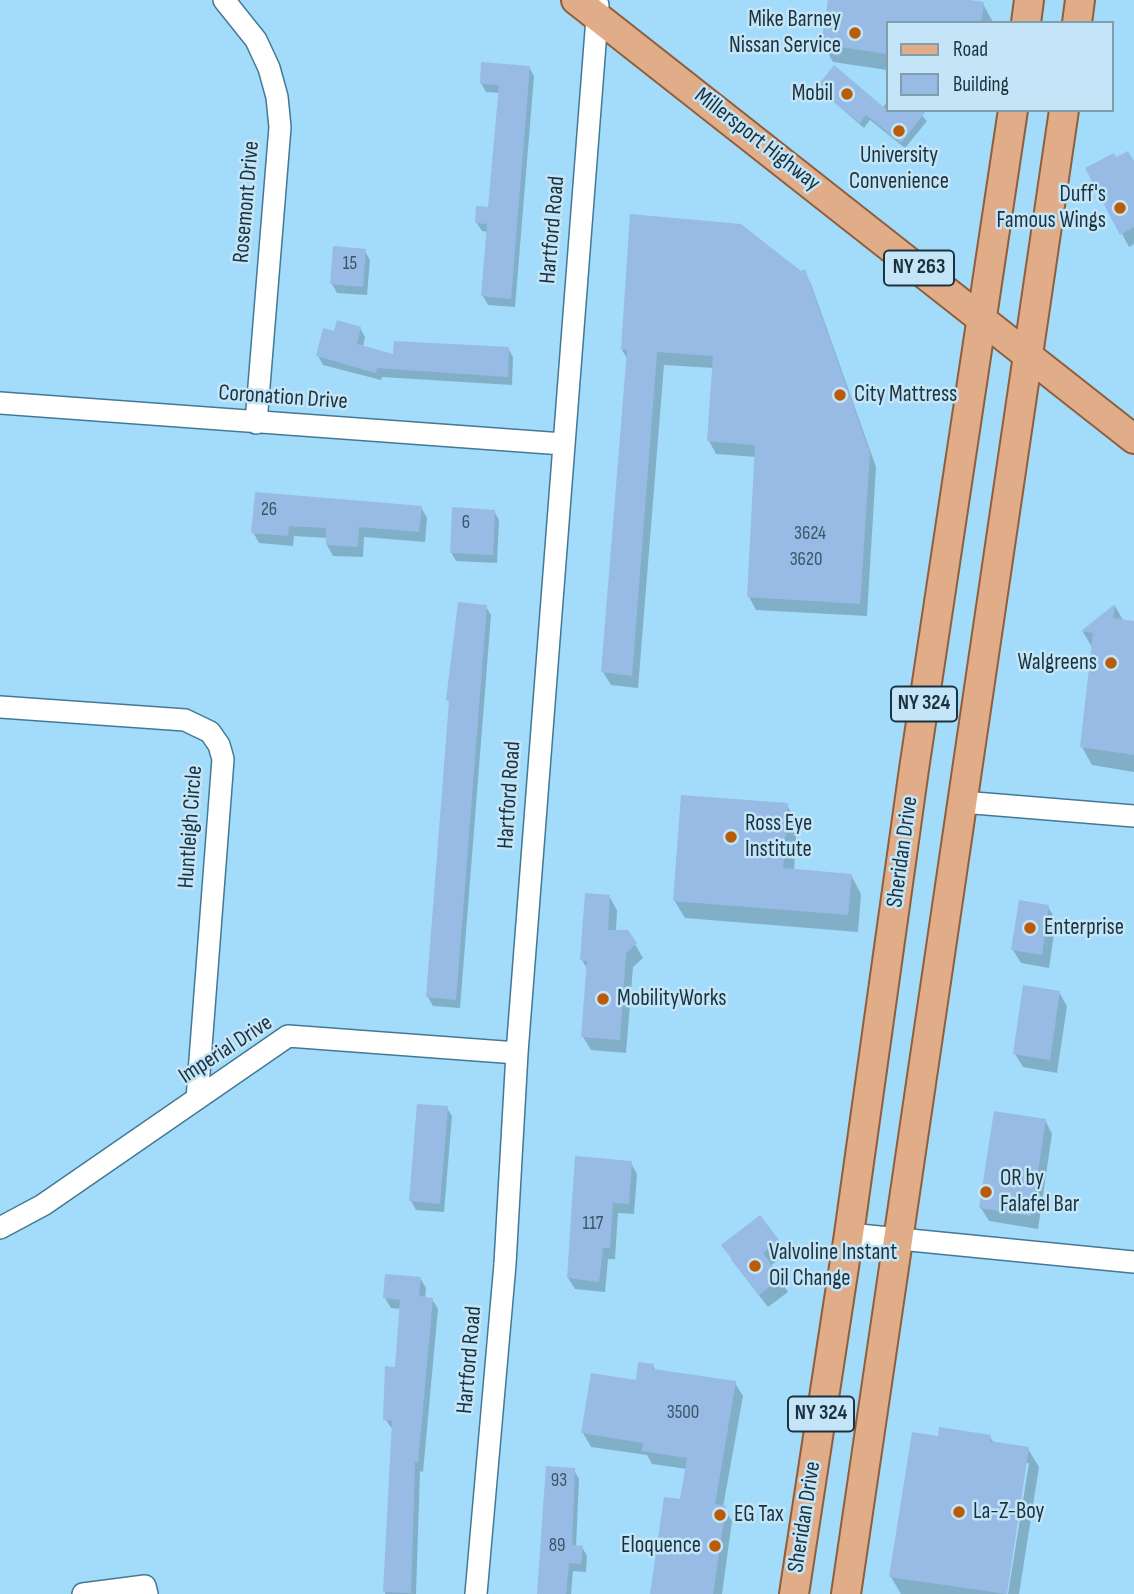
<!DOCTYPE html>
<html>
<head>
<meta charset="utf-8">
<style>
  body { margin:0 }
  #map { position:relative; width:1134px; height:1594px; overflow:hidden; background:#a3dbfa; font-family:"Sofia Sans Condensed",sans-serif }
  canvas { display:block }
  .legend { position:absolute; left:886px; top:21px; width:228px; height:91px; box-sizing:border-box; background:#c4e5f7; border:2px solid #819ead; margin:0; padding:9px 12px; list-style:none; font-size:21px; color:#1c333f }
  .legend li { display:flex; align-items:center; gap:14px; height:35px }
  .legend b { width:35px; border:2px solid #819ead }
</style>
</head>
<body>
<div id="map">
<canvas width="1134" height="1594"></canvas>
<ul class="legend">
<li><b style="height:9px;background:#e1ad89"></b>Road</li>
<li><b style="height:19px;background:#97bbe5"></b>Building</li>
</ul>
</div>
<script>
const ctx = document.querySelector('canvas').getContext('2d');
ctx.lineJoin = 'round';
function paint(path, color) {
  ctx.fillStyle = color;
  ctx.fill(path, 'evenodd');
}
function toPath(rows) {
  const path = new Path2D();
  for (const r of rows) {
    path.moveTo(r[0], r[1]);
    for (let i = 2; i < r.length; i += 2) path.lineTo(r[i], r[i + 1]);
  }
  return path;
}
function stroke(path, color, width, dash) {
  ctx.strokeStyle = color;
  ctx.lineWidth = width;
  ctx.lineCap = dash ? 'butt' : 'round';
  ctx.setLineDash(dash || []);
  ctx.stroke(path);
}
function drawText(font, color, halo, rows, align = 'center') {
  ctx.font = font + ' "Sofia Sans Condensed",sans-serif';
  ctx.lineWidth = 5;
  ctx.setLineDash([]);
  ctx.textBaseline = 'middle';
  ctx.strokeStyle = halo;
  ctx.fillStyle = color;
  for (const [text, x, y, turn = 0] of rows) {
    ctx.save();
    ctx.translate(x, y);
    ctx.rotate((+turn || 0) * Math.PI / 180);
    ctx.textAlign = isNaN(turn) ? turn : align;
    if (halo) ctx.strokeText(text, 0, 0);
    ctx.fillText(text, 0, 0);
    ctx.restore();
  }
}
const shadow = toPath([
  [829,0,958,0,983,4,993,22,887,23,887,70,833,62,823,44],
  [529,67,534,76,515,307,488,305,483,296,488,232,482,231,476,222,489,209,500,93,486,92,481,83],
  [818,88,883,107,887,102,887,110,917,110,927,121,905,148,870,120,864,128],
  [1116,159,1134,164,1134,244,1129,247,1122,234],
  [365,251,370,260,367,295,337,293,332,284],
  [804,271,811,284,876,467,867,616,756,610,749,597,756,457,716,454,709,441,714,368,664,365,638,688,611,685,603,672,628,360,622,350],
  [360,328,365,337,363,347,395,356,508,348,513,357,512,385,382,377,381,380,323,365,318,356,335,333],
  [257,494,421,507,427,518,425,542,364,537,363,557,333,556,327,545,327,538,294,536,293,546,259,543,253,532],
  [494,511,499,520,497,563,456,561,451,552],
  [1115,606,1124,622,1134,624,1134,772,1092,765,1082,747,1093,649,1083,632],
  [486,607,491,615,460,1008,433,1006,428,997,450,704,448,700],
  [787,805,797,823,794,871,851,875,861,894,858,932,685,918,674,900],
  [609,896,617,910,616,932,635,944,643,958,633,967,626,1053,591,1050,583,1037,588,970,582,960],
  [1048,907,1056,920,1049,968,1021,963,1013,950],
  [1059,992,1067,1006,1057,1073,1023,1067,1015,1054],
  [447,1108,452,1116,444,1212,416,1210,411,1201],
  [1045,1120,1052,1134,1038,1229,989,1221,981,1208],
  [631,1163,637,1174,634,1214,618,1213,615,1259,608,1259,605,1292,575,1289,568,1278],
  [777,1241,785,1255,770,1266,788,1292,768,1307,731,1259],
  [420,1278,426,1288,425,1299,432,1299,438,1309,423,1472,420,1471,416,1594,385,1594,393,1430,385,1419,396,1369,401,1309,391,1308,385,1298],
  [653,1366,656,1371,735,1383,743,1396,723,1507,732,1521,722,1594,652,1594,682,1501,687,1469,652,1464,647,1455,591,1447,583,1433],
  [990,1437,994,1443,1028,1449,1039,1467,1019,1594,1008,1594,1029,1463,1025,1463,1005,1594,901,1594,891,1577],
  [574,1470,579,1479,576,1547,582,1547,587,1556,586,1572,573,1571,571,1594,538,1594]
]);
const building = toPath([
  [828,0,970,0,984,2,981,23,887,23,887,54,821,44],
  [481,62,530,66,511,299,481,296,487,224,475,223,476,206,488,207,499,85,480,84],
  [834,65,887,110,927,110,901,143,866,115,860,123,816,88],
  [1128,151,1134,161,1134,227,1120,235,1085,168,1114,153,1116,157],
  [630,214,741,224,801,271,805,269,870,453,860,604,747,597,755,445,707,441,713,356,657,352,632,676,601,672,627,350,621,350],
  [333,246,366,249,363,287,330,284],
  [337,320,361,327,357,344,393,354,394,341,509,347,508,377,377,368,376,373,316,356,323,328,334,331],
  [255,492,422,506,419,532,359,527,358,547,326,545,326,528,289,526,288,536,251,533],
  [452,507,495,510,493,555,450,553],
  [458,602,487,605,456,1000,426,997,449,701,446,700],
  [1115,604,1113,618,1134,621,1134,755,1080,747,1093,633,1081,631],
  [681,795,788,803,783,868,852,874,848,915,673,901],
  [585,893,610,895,608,930,628,930,637,943,626,953,620,1040,581,1037,587,961,580,960],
  [1019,900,1049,905,1042,955,1011,950],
  [1023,985,1060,991,1050,1060,1013,1054],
  [417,1104,448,1106,440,1204,409,1201],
  [994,1111,1046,1119,1031,1216,979,1208],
  [575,1156,632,1161,629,1204,613,1203,610,1248,603,1248,599,1282,567,1278],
  [760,1215,779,1240,763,1253,781,1278,759,1295,721,1245],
  [385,1274,421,1277,419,1296,433,1298,418,1462,415,1462,411,1593,383,1592,392,1421,383,1420,385,1366,395,1367,400,1300,383,1298],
  [638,1362,654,1364,653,1369,736,1381,715,1504,726,1506,713,1594,650,1594,664,1497,680,1499,687,1458,642,1451,643,1443,581,1433,591,1373,636,1380],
  [939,1427,991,1435,990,1441,1029,1447,1007,1594,889,1577,912,1432,938,1436],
  [546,1466,575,1468,572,1545,583,1546,581,1564,569,1563,566,1594,537,1594]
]);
const minor = toPath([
  [224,0,256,40,269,68,277,97,280,127,256,423],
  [0,403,563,444],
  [0,707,185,720,210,732,219,745,223,759,197,1099],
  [962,802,1134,816],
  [0,1228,43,1205,288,1036,517,1053],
  [849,1234,1134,1262],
  [83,1594,145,1586,147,1594],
  [476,1594,505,1264,517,1053,598,5]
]);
const major = toPath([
  [576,0,1134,439],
  [1026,23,1029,0],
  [1077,23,1080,0],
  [794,1594,849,1234,914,769,1013,110],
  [846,1594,1064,110]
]);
const markers = [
  [855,33,7,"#b95c08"],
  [847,94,7,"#b95c08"],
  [899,131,7,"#b95c08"],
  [1120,208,7,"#b95c08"],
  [840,395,7,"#b95c08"],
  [1111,663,7,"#b95c08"],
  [731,837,7,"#b95c08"],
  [1030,928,7,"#b95c08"],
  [603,999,7,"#b95c08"],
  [986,1192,7,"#b95c08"],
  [755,1266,7,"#b95c08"],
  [959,1512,7,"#b95c08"],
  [720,1515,7,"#b95c08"],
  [715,1546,7,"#b95c08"]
];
const numberNames = [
  ["15",350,264],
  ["26",269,510],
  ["6",466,523],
  ["3624",810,534],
  ["3620",806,560],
  ["117",593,1224],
  ["3500",683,1413],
  ["93",559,1481],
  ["89",557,1546]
];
const shields = [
  [919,268,70],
  [924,704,66],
  [821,1414,66]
];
const shieldNames = [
  ["NY 263",919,268],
  ["NY 324",924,704],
  ["NY 324",821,1414]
];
const poiNames = [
  ["Mike Barney",841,20,"right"],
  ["Nissan Service",841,46,"right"],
  ["Mobil",833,94,"right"],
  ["University",899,156,"center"],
  ["Convenience",899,182,"center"],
  ["Duff's",1106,195,"right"],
  ["Famous Wings",1106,221,"right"],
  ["City Mattress",854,395],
  ["Walgreens",1097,663,"right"],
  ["Ross Eye",745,824],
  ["Institute",745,850],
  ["Enterprise",1044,928],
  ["MobilityWorks",617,999],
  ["OR by",1000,1179],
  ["Falafel Bar",1000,1205],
  ["Valvoline Instant",769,1253],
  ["Oil Change",769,1279],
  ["La-Z-Boy",973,1512],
  ["EG Tax",734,1515],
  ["Eloquence",701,1546,"right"]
];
const streetNames = [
  ["Millersport Highway",757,140,38],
  ["Rosemont Drive",247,202,-85],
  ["Hartford Road",553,230,-85],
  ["Coronation Drive",283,398,4],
  ["Hartford Road",510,795,-86],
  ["Huntleigh Circle",191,827,-86],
  ["Sheridan Drive",903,852,-82],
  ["Imperial Drive",226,1050,-33],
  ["Hartford Road",470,1360,-85],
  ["Sheridan Drive",805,1517,-81]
];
paint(shadow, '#0003');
paint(building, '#97bbe5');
stroke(minor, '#437995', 24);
stroke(major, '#8f5f3c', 32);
stroke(minor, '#fff', 21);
stroke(major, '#e1ad89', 28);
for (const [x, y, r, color] of markers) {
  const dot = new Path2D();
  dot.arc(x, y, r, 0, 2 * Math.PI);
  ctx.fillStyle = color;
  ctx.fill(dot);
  stroke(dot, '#c4e5f7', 2.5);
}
drawText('19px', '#3b5568', null, numberNames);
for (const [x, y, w] of shields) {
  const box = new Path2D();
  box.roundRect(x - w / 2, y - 17.5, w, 35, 5);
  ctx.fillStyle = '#c4e5f7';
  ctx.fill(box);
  stroke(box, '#1c333f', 2);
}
drawText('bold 21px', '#1c333f', null, shieldNames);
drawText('23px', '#1c333f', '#c4e5f7', poiNames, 'left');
drawText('23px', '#1c333f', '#c4e5f7', streetNames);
</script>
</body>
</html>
